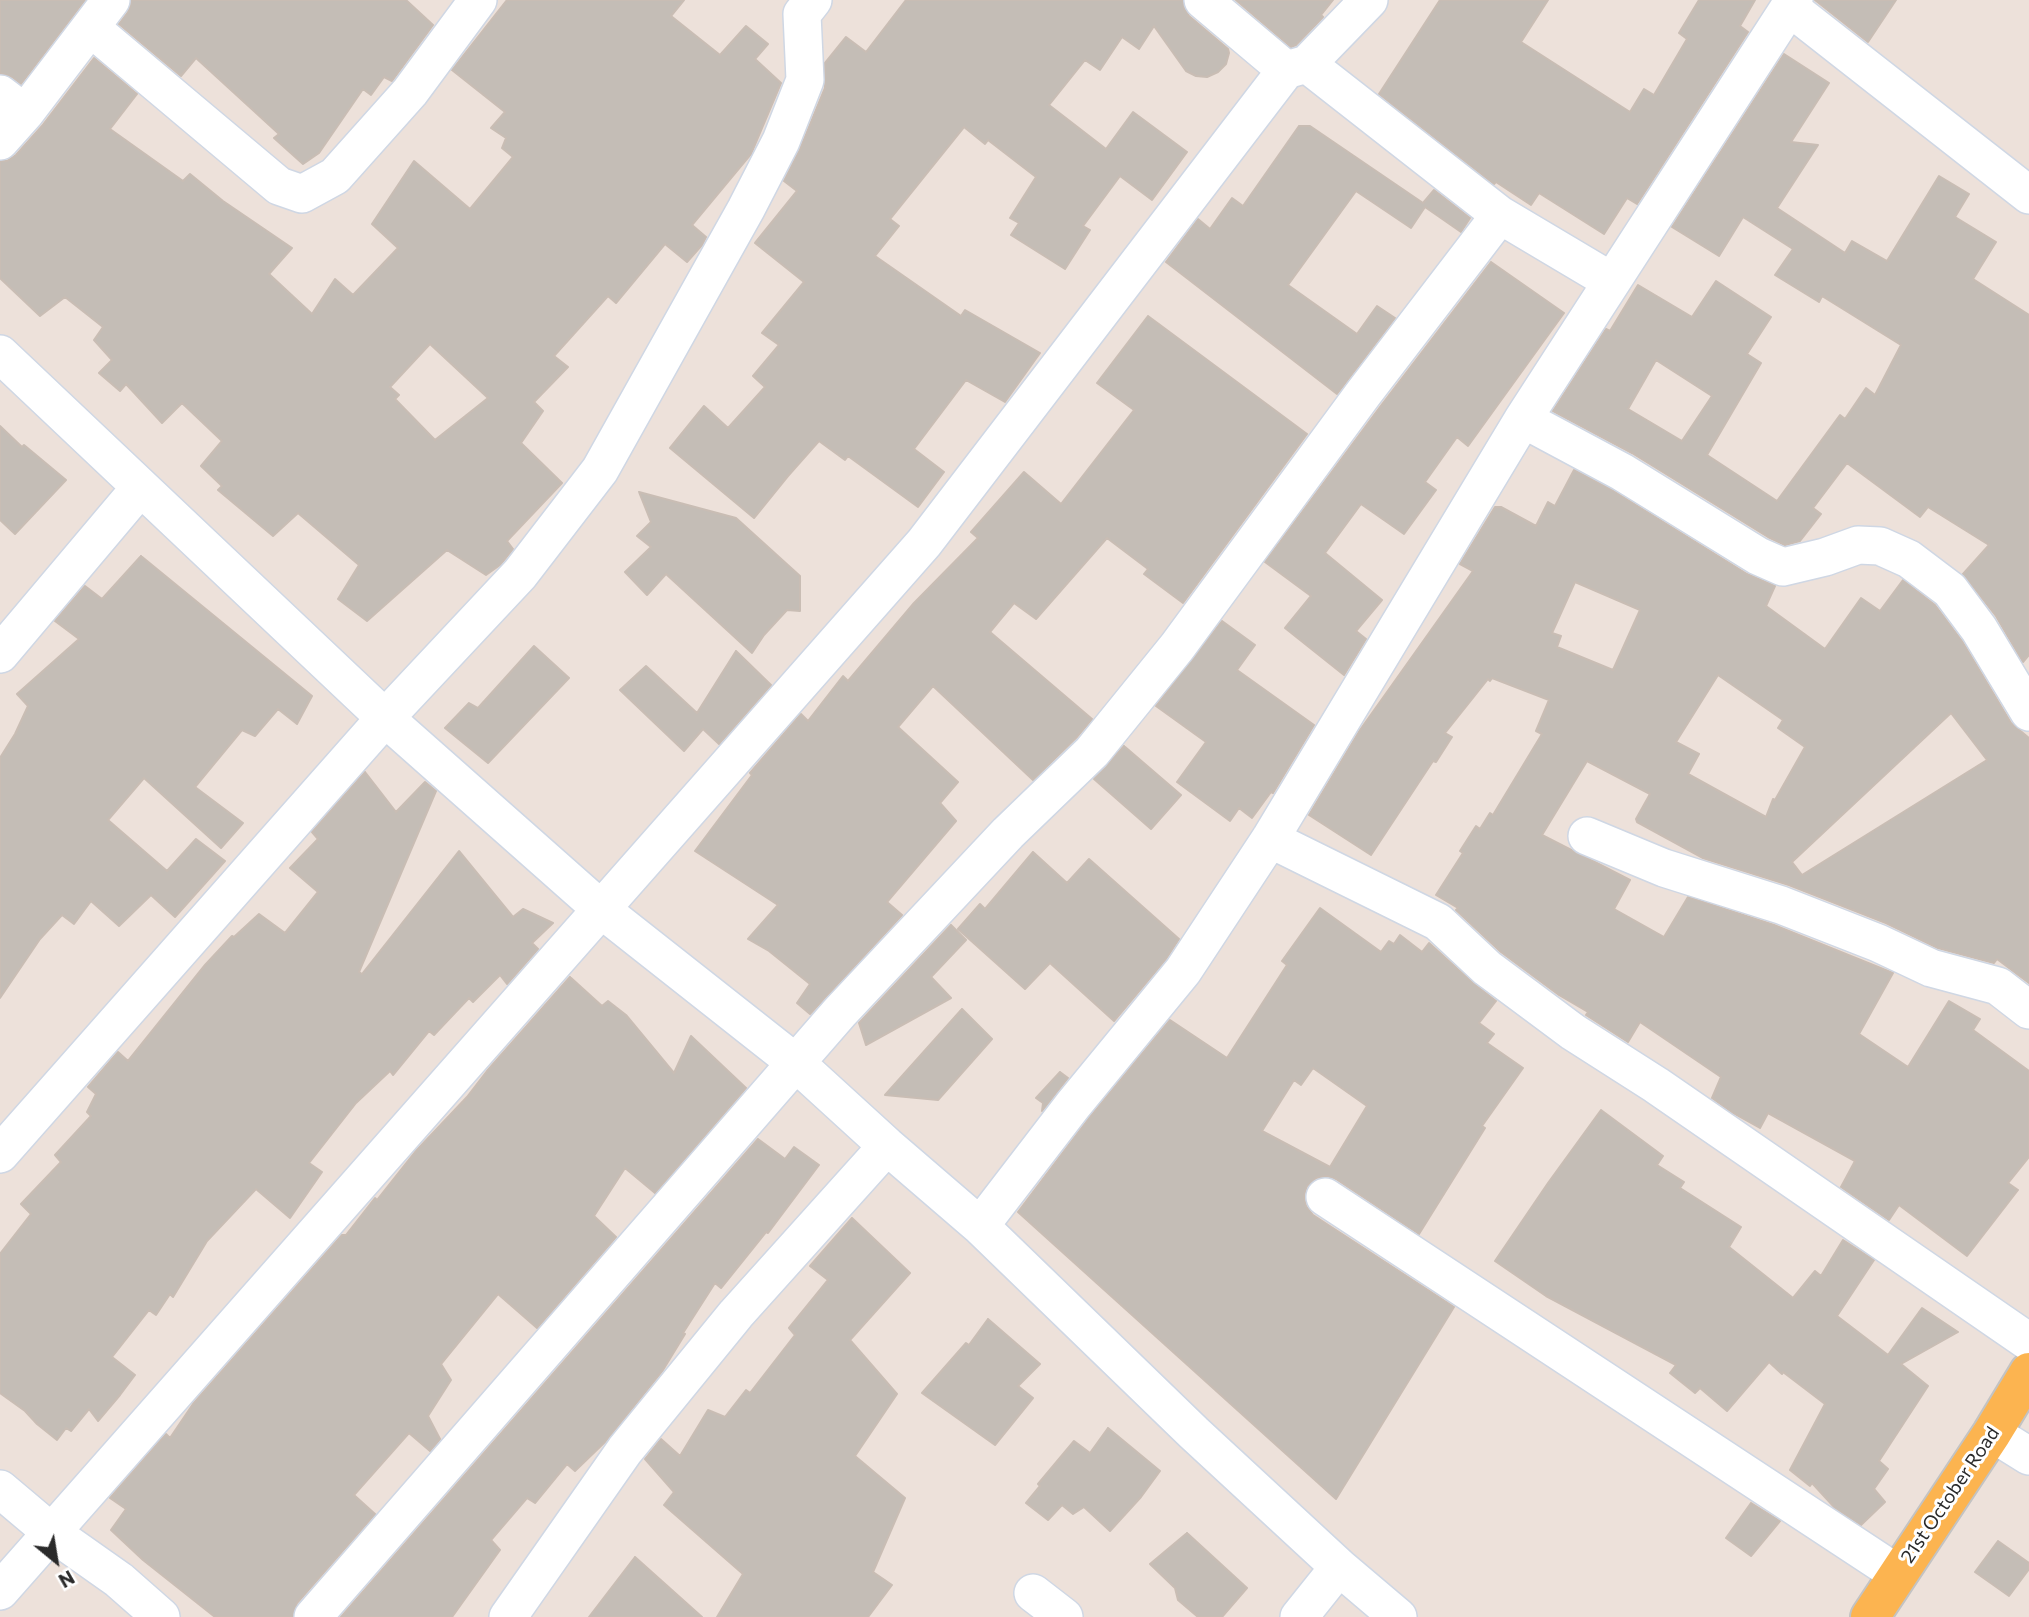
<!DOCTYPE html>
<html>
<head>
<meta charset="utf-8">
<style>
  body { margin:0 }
  #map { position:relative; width:2029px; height:1617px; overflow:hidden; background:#ede1da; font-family:Commissioner,sans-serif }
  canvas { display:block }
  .north { position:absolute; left:21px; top:1526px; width:70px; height:70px; -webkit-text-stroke:5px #fff; paint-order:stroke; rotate:150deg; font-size:19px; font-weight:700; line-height:28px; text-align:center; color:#2a2a2a }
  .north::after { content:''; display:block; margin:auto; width:24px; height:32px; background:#2a2a2a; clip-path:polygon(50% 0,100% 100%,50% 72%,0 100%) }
</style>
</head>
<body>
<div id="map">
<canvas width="2029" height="1617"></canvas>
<div class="north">N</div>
</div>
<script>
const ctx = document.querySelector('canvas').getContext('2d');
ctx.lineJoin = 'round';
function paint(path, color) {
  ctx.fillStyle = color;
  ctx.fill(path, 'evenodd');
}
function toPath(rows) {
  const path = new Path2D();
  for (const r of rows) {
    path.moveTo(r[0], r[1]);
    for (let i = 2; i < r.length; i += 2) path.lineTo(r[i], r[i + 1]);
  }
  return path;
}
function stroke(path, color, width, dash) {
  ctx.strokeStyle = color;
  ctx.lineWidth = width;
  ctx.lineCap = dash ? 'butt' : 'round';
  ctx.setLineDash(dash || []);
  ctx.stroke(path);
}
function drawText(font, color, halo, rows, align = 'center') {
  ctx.font = font + ' Commissioner,sans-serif';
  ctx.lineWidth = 6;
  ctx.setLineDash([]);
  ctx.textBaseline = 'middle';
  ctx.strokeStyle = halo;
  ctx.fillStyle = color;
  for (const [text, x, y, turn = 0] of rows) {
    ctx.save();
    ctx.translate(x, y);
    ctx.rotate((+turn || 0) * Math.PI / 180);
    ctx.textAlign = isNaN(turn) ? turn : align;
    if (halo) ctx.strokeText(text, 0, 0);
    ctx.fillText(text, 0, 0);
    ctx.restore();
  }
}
const building = toPath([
  [0,0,85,0,21,84,12,77,0,73,0,0],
  [132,0,406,0,433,25,392,81,384,77,371,95,363,89,319,153,303,164,274,138,279,134,196,58,181,76,119,24,128,12,132,0],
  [507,0,684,0,671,16,720,55,746,26,768,44,755,59,781,83,751,154,692,225,706,237,702,245,687,262,665,244,616,303,608,296,554,356,568,367,534,402,543,411,521,443,562,483,507,541,513,549,500,565,486,575,447,550,367,621,338,599,359,565,298,513,273,536,218,490,222,486,201,466,222,441,182,403,162,423,126,384,120,391,99,373,112,360,94,340,103,327,65,297,40,316,0,278,0,161,7,161,16,155,42,126,94,58,137,94,110,129,183,181,190,174,223,201,292,248,269,274,312,314,335,279,353,295,398,248,372,224,414,161,470,209,513,157,502,148,506,138,491,128,505,112,452,70,507,0],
  [430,344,488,398,435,440,395,399,399,395,390,387,430,344],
  [906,0,1183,0,1184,8,1189,16,1228,49,1229,53,1226,64,1218,72,1207,77,1196,76,1186,71,1154,26,1139,49,1122,37,1100,70,1085,60,1049,105,1106,149,1133,112,1187,152,1152,200,1120,176,1083,226,1090,230,1065,269,1011,235,1019,223,1010,218,1036,177,988,140,985,144,964,127,890,219,899,226,875,256,961,316,965,310,1040,353,1005,402,966,380,914,449,944,472,918,507,848,456,845,460,819,441,788,476,754,518,670,448,704,406,728,428,765,387,753,376,779,345,762,333,804,282,755,243,797,191,784,181,800,149,825,88,825,63,846,37,866,52,906,0],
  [1236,0,1333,0,1321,15,1323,17,1296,45,1291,47,1236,0],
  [1440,0,1548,0,1521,42,1630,112,1644,89,1654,95,1687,39,1679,33,1699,0,1755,0,1740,26,1748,32,1637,204,1627,198,1604,234,1539,193,1531,205,1496,182,1494,184,1379,94,1440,0],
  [1815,0,1896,0,1868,42,1815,0],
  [1784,54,1829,83,1791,142,1818,145,1777,208,1845,253,1852,241,1887,261,1939,176,1969,194,1955,217,1996,242,1973,279,2029,315,2029,655,2023,662,1996,616,1963,574,1989,545,1928,507,1920,517,1847,463,1813,508,1821,514,1800,541,1785,545,1768,537,1632,453,1553,411,1606,329,1610,331,1638,285,1692,317,1716,281,1771,317,1747,354,1761,363,1707,455,1777,501,1840,415,1845,419,1866,388,1875,395,1901,345,1822,296,1819,302,1775,275,1793,249,1743,217,1719,256,1672,227,1784,54],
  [1656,360,1712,396,1682,441,1628,409,1656,360],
  [1299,126,1310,126,1423,203,1434,190,1470,218,1461,232,1425,207,1411,228,1356,191,1288,285,1357,334,1377,306,1395,318,1337,394,1166,262,1198,219,1210,229,1232,198,1243,206,1299,126],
  [1491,262,1564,313,1468,446,1457,437,1425,482,1436,490,1404,534,1361,504,1325,553,1382,600,1356,631,1366,639,1344,675,1285,628,1311,596,1265,562,1380,407,1491,262],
  [1148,316,1307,434,1183,603,1144,574,1148,569,1107,538,1036,619,1014,603,990,632,1092,719,1076,738,1033,780,933,686,898,727,958,782,940,803,956,821,887,902,902,915,810,1014,797,1003,810,984,769,951,748,939,778,905,695,851,752,775,750,773,801,714,808,721,843,676,848,681,914,603,978,538,971,532,1024,472,1061,504,1134,410,1097,383,1148,316],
  [0,426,22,447,24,445,66,480,15,534,0,520,0,426],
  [1574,470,1612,490,1747,574,1775,586,1766,606,1825,649,1861,598,1880,611,1903,580,1935,605,1962,641,2011,723,2029,738,2029,983,1997,959,1994,963,1938,948,1886,923,1789,885,1703,858,1637,822,1636,819,1650,794,1587,761,1542,835,1630,880,1614,909,1664,937,1688,897,1774,925,1893,973,1859,1034,1908,1067,1949,1001,1980,1019,1973,1030,2029,1071,2029,1157,2008,1183,2018,1190,1967,1256,1899,1205,1889,1220,1841,1187,1855,1161,1768,1113,1760,1128,1733,1113,1712,1098,1721,1077,1640,1022,1628,1042,1586,1015,1588,1012,1559,995,1501,952,1456,910,1458,908,1436,895,1463,853,1460,851,1476,826,1480,829,1490,813,1493,815,1542,734,1536,731,1549,700,1492,678,1490,681,1488,679,1445,733,1452,737,1436,762,1433,761,1371,855,1309,815,1360,730,1473,571,1460,564,1495,507,1501,507,1536,526,1548,502,1555,506,1574,470],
  [1575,582,1640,610,1613,670,1557,647,1561,636,1552,633,1575,582],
  [1718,675,1783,720,1778,728,1805,747,1775,800,1773,799,1766,817,1688,774,1699,754,1676,742,1718,675],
  [1951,713,1987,760,1802,875,1792,862,1951,713],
  [639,492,736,518,800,576,800,611,787,610,764,635,752,653,666,574,647,595,625,572,651,547,637,536,651,522,639,492],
  [141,556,312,696,297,724,278,709,255,736,242,730,195,787,243,823,221,848,144,778,108,820,167,871,196,839,225,861,175,917,151,895,119,926,91,901,74,924,62,915,40,939,0,998,0,758,15,734,28,706,17,694,79,639,55,621,85,586,102,599,141,556],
  [1222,621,1255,645,1237,670,1314,725,1273,793,1271,792,1252,818,1239,808,1230,821,1177,782,1206,742,1156,706,1222,621],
  [534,646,569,678,488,763,445,728,469,703,478,708,534,646],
  [736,651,771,685,719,744,703,729,684,751,620,690,646,666,697,713,736,651],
  [1124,746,1181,795,1151,829,1094,779,1124,746],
  [365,772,396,812,425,782,436,791,359,972,362,974,459,851,513,917,523,909,553,923,532,943,538,949,507,984,500,975,473,1002,469,998,434,1035,429,1031,393,1075,390,1071,356,1103,309,1163,322,1172,290,1218,256,1189,207,1241,173,1297,170,1294,156,1315,149,1310,112,1357,135,1375,120,1395,98,1421,89,1409,71,1431,66,1428,57,1440,37,1424,25,1411,0,1393,0,1254,31,1214,21,1204,61,1162,55,1155,91,1116,87,1112,96,1094,88,1087,118,1052,128,1061,205,965,232,936,234,937,259,914,285,933,318,892,290,868,318,839,312,832,365,772],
  [1033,852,1067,883,1089,859,1179,939,1166,959,1114,1021,1050,963,1025,989,958,929,980,904,985,909,1033,852],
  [1320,908,1381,952,1389,941,1394,944,1400,935,1422,952,1429,943,1473,983,1496,1001,1479,1023,1494,1034,1487,1043,1523,1068,1482,1126,1485,1128,1419,1234,1336,1179,1327,1176,1316,1178,1307,1186,1304,1196,1306,1206,1313,1215,1454,1307,1336,1499,1018,1212,1089,1118,1170,1020,1227,1058,1287,965,1282,961,1320,908],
  [1313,1068,1367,1106,1330,1167,1262,1131,1294,1080,1301,1085,1313,1068],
  [951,925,966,940,931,977,951,998,866,1045,859,1023,951,925],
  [570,977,602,1006,608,1001,626,1015,674,1073,691,1036,746,1088,655,1193,625,1168,594,1216,616,1237,537,1328,498,1294,441,1364,451,1380,428,1416,440,1439,430,1451,409,1433,354,1495,375,1514,297,1603,293,1617,215,1617,143,1560,111,1530,126,1509,110,1498,166,1434,170,1438,193,1404,342,1235,346,1235,375,1198,377,1200,415,1152,467,1097,487,1071,570,977],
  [962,1009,992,1039,938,1100,885,1095,962,1009],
  [1060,1072,1068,1078,1042,1111,1043,1103,1036,1098,1060,1072],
  [1601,1110,1663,1156,1657,1165,1684,1182,1680,1188,1741,1227,1729,1247,1793,1298,1815,1271,1821,1276,1843,1240,1874,1260,1837,1316,1888,1355,1922,1308,1958,1332,1901,1364,1928,1386,1879,1461,1888,1469,1874,1489,1885,1502,1861,1525,1835,1508,1812,1483,1810,1486,1790,1470,1825,1404,1783,1372,1782,1374,1769,1362,1727,1411,1700,1388,1695,1393,1670,1373,1676,1365,1546,1296,1495,1261,1548,1183,1601,1110],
  [758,1139,785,1159,794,1147,819,1165,768,1233,766,1232,721,1288,715,1283,683,1333,685,1334,663,1370,605,1442,575,1471,567,1464,535,1503,527,1498,491,1540,500,1550,452,1617,341,1617,758,1139],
  [852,1218,910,1273,850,1340,897,1394,855,1456,905,1498,873,1572,892,1585,868,1617,717,1617,743,1574,664,1505,674,1492,645,1459,661,1439,680,1456,708,1410,725,1417,746,1390,750,1393,795,1335,789,1328,828,1280,810,1266,852,1218],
  [988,1319,1040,1364,1018,1386,1033,1398,995,1445,922,1393,966,1343,969,1345,988,1319],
  [1108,1428,1160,1471,1141,1497,1110,1531,1084,1507,1073,1514,1062,1505,1048,1520,1026,1503,1040,1486,1038,1484,1074,1441,1090,1453,1108,1428],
  [1751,1503,1780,1521,1751,1556,1726,1538,1751,1503],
  [1187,1533,1247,1588,1222,1617,1198,1617,1178,1600,1175,1588,1150,1564,1187,1533],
  [1998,1541,2029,1563,2029,1569,2009,1596,1975,1572,1998,1541],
  [635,1557,702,1617,589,1617,635,1557]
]);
const minor = toPath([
  [1203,0,1286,70,1307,64,1500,215,1611,281],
  [1789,7,2029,195],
  [91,28,279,186,302,194,335,176,410,92,478,0],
  [1307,64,1369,0],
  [0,94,25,113],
  [0,141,25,113,111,0],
  [0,354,385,718,602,910,796,1063,887,1146,980,1226,1194,1433,1339,1567,1398,1617],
  [1523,419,1622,472,1758,556,1783,567,1825,557,1858,545,1880,546,1909,559,1950,590,1979,629,2029,712],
  [0,654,140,488],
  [1587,836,1664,868,1781,905,1878,943,1931,968,1998,986,2029,1010],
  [1270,839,1438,922,1487,968,1573,1032,1656,1085,2029,1342],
  [0,1154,385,718,520,574,600,470,746,209,781,141,805,80,802,14,813,0],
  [1325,1197,1898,1574],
  [980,1226,1073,1105,1183,971,1270,839,1523,419,1794,0],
  [1992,1433,2029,1456],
  [0,1489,51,1532,119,1580,161,1617],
  [0,1591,924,543,1286,70],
  [1033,1593,1064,1617],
  [313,1617,840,1012,1008,833,1092,752,1177,647,1363,394,1500,215],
  [508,1617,625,1450,736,1314,887,1146],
  [1299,1617,1339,1567]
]);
const primary = toPath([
  [1870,1617,1992,1433,2029,1372]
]);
const streetNames = [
  ["21st October Road",1950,1495,-56]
];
paint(building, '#c4bdb6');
stroke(building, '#c9bdb4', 2);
stroke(minor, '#cfd7e4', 40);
stroke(primary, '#c3c3c3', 42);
stroke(minor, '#fff', 37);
stroke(primary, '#fcb450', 38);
drawText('19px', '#2a2a2a', '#fff', streetNames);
</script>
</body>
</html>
